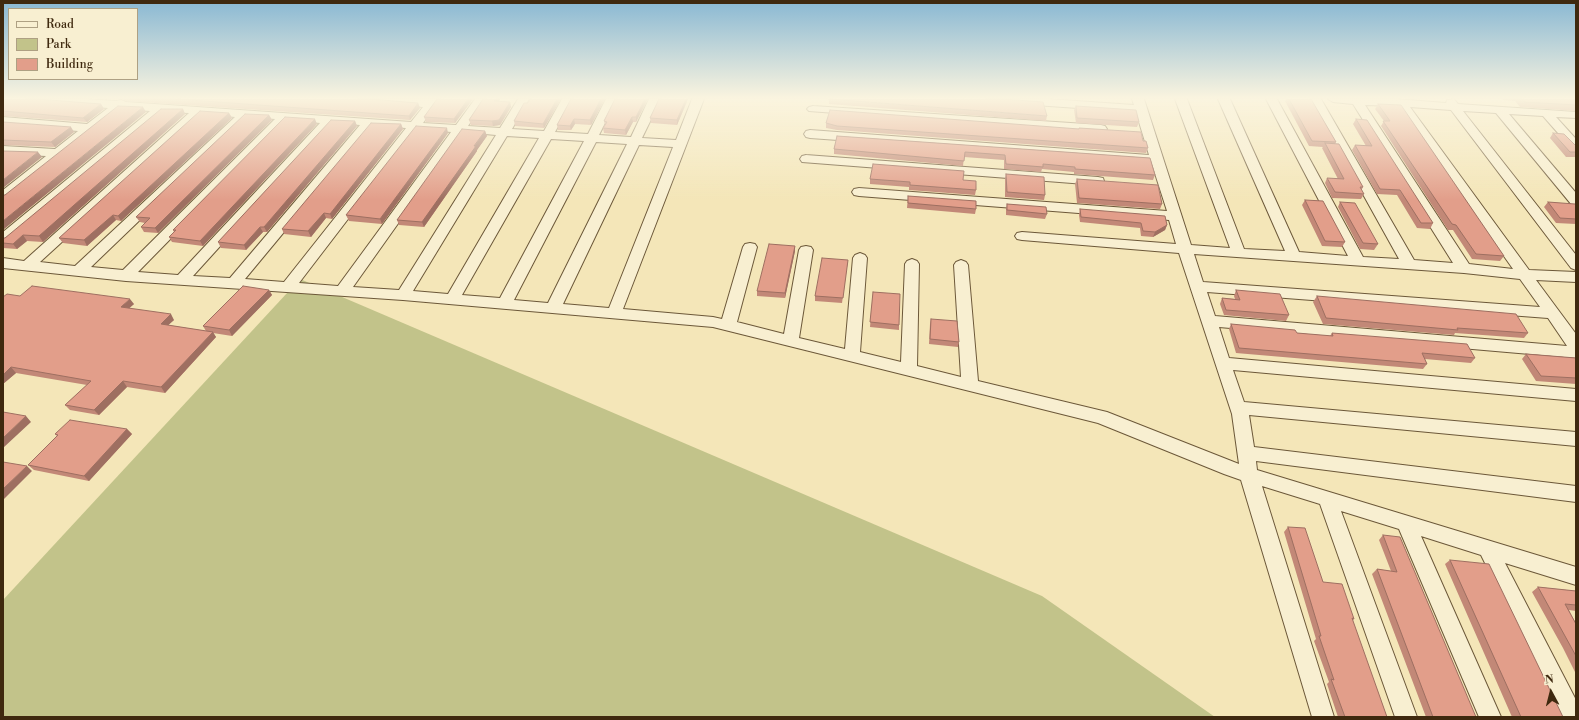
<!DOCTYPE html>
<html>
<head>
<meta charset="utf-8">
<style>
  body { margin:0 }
  #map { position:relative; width:1579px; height:720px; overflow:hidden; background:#f4e6b8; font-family:"Libre Bodoni",serif }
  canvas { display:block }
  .frame { position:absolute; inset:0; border:4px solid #3f290f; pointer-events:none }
  .legend { position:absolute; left:8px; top:8px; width:130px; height:72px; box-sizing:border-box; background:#f8efd1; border:1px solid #aea083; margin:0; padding:5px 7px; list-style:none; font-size:12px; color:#3f290f }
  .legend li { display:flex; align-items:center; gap:8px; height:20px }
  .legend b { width:20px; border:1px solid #aea083 }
  .north { position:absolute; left:1531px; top:672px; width:40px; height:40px; -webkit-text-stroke:3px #f8efd1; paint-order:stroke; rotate:353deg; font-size:11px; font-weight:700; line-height:16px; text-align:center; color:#3f290f }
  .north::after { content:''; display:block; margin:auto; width:14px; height:18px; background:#3f290f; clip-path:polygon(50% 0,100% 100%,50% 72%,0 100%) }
</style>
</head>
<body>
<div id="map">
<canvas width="1579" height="720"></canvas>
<div class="frame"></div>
<ul class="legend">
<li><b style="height:5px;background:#f8efd1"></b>Road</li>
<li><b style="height:11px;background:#c2c38a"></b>Park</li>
<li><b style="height:11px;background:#e29e8a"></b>Building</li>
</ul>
<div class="north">N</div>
</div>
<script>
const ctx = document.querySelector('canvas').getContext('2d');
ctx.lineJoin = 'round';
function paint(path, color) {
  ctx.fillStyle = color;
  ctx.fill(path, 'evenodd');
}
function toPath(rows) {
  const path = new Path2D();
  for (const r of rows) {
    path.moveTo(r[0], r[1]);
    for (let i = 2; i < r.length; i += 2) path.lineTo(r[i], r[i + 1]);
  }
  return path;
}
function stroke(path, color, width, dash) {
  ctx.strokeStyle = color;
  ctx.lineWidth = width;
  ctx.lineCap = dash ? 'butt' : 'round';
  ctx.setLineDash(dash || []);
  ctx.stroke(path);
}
const green = toPath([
  [300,279,1042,596,1215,717,3,717,3,600]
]);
const minor = toPath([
  [26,99,86,99,116,101,121,100,126,102,411,122,423,107,363,102,358,99,440,99,423,123,456,125,475,99,486,99,468,126,500,128,518,99,529,99,512,129,544,131,562,99,573,99,555,132,588,134,606,99,617,99,599,135,631,137,649,99,661,99,642,138,676,140,692,99,704,99,623,309,713,317,722,319,743,247,745,244,750,243,755,244,757,247,737,322,784,334,799,250,801,247,806,246,811,247,813,250,799,338,845,349,853,258,855,255,860,253,865,255,867,258,860,352,901,362,905,264,907,261,912,259,917,261,919,264,917,366,961,377,954,265,956,262,961,260,966,262,968,265,978,381,1107,412,1239,464,1232,414,1179,253,1022,240,1017,239,1015,236,1017,233,1022,232,1176,244,1169,220,859,196,854,195,852,192,854,189,859,188,1167,211,1151,161,1147,162,810,138,806,137,804,134,806,131,810,130,1149,155,1136,112,991,102,986,99,1048,99,1134,105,1132,99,1144,99,1191,245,1230,248,1175,99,1187,99,1244,249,1285,251,1218,99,1230,99,1299,252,1348,256,1266,99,1277,99,1363,257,1399,259,1310,99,1321,99,1414,260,1453,263,1353,104,1333,102,1328,99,1396,99,1446,103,1447,100,1454,99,1458,104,1576,112,1576,118,1556,117,1576,139,1576,150,1572,149,1543,116,1509,114,1576,193,1576,205,1571,204,1496,113,1463,111,1576,255,1576,270,1571,268,1451,110,1410,107,1529,270,1576,272,1576,282,1536,280,1576,334,1576,358,1219,327,1229,358,1576,389,1576,401,1233,370,1244,402,1576,432,1576,446,1249,415,1254,447,1576,486,1576,502,1256,461,1257,470,1576,567,1576,585,1505,563,1576,700,1576,717,1561,717,1481,555,1421,536,1501,717,1479,717,1399,529,1341,511,1417,717,1395,717,1320,504,1262,486,1334,717,1312,717,1241,480,1224,474,1098,423,713,327,403,300,126,281,3,268,3,258,24,261,189,113,163,112,8,242,3,243,3,232,150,111,121,109,8,199,3,200,3,190,46,156,3,154,3,146,55,149,78,131,3,125,3,117,87,124,108,108,31,102,26,99],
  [1365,105,1398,106,1513,269,1469,264,1365,105],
  [202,114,235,117,75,266,40,262,202,114],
  [247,117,275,119,123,270,91,267,247,117],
  [287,120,320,123,178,275,138,272,287,120],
  [332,123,360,125,230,278,193,276,332,123],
  [372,126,406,128,284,282,245,279,372,126],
  [417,129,451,132,338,286,299,283,417,129],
  [463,132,496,135,399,290,353,287,463,132],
  [507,136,539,138,448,294,413,291,507,136],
  [551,139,584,141,500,298,462,295,551,139],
  [596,142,627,144,548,303,514,300,596,142],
  [639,145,673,147,609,308,563,304,639,145],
  [1194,254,1464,273,1520,279,1540,307,1203,282,1194,254],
  [1207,292,1548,318,1567,346,1215,316,1207,292],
  [813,106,1101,125,1105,126,1107,129,1105,132,1101,133,809,111,807,109,809,107,813,106],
  [806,155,1098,177,1103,178,1104,181,1103,184,1098,185,802,162,800,159,802,156,806,155]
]);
const wall = toPath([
  [3,99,101,104,104,109,87,122,3,116],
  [123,99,370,99,418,103,420,108,410,120,126,101],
  [437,99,473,99,455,123,426,122,424,117],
  [483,99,500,99,499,101,510,102,511,107,500,125,493,126,471,125,469,120],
  [561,99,544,128,515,126,514,121,528,103],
  [605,99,591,125,575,124,571,130,558,130,557,125],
  [615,99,648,99,636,122,633,122,626,135,604,133,603,128,605,125,604,121],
  [659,99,688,99,677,125,651,123,650,118],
  [829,99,1047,116,1046,121,829,104],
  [1286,99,1311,99,1336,142,1335,144,1363,187,1361,191,1364,194,1361,199,1332,198,1325,183,1327,178,1338,179,1322,148,1323,147,1309,146,1285,101],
  [1502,99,1576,99,1576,111,1520,107,1515,101,1503,100],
  [1378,104,1504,256,1500,261,1472,259,1453,230,1448,230,1381,126,1384,121,1375,109],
  [1076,106,1139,122,1137,127,1076,123,1074,110],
  [183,109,185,114,43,242,27,241,17,249,3,248,3,238,5,238],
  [229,113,232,118,121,221,116,220,87,246,63,243,59,238],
  [269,115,272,120,158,233,144,232,141,227,145,223,140,222,136,217],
  [1356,119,1433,223,1430,229,1417,228,1397,195,1377,194,1352,150,1355,145,1366,146,1353,124],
  [355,121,357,126,267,232,263,232,246,250,221,248,218,242],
  [3,122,74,132,55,147,3,145],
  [826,123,1079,129,1079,128,1143,141,1148,148,1146,153,837,130,826,128],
  [317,124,203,246,172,242,169,237,174,232,173,230],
  [401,124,403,129,332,219,326,218,311,237,284,234,282,229],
  [485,131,487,136,477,150,477,151,424,227,399,225,397,220],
  [448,133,382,224,349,221,346,215],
  [1553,133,1576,145,1576,157,1566,157,1550,138],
  [837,136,1150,158,1155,175,1153,180,1074,174,1074,172,1042,169,1041,172,1004,169,1004,160,964,157,963,166,834,154,834,149],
  [1006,174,1045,195,1044,200,1005,197,1005,179],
  [870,179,963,180,976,190,975,195,909,190,909,187,870,184],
  [1077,179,1162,204,1160,209,1077,203,1075,184],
  [908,196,976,209,975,214,907,208],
  [1305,200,1345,242,1342,247,1322,246,1302,205],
  [1340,202,1378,244,1374,250,1360,249,1338,207],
  [1548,202,1576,205,1576,224,1556,223,1544,207],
  [1007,204,1047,214,1045,219,1006,215,1006,209],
  [1080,209,1167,225,1165,230,1153,237,1141,236,1140,228,1080,222,1079,215],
  [795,246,795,251,785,298,757,296,757,291],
  [848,260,842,303,815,301,815,296],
  [269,290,272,295,232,336,213,333,216,337,165,393,127,387,99,415,70,410,65,405,87,385,16,373,3,384,3,297,20,296,134,304,129,308,174,320,168,325,206,331,203,326],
  [1236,290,1289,315,1286,321,1224,315,1220,304,1222,298,1235,299,1234,296],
  [873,292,899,325,899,330,870,327],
  [1317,296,1528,333,1524,338,1455,333,1454,335,1323,324,1313,302],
  [931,319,959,342,958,347,929,344,930,324],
  [1231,324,1297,333,1330,336,1332,333,1475,358,1471,363,1425,359,1427,364,1423,369,1236,353,1229,329],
  [1526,354,1576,358,1576,384,1536,381,1522,359],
  [127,429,132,434,89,481,34,470,28,465,57,436,55,434],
  [1288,527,1323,582,1354,619,1352,621,1387,717,1338,717,1327,684,1329,682,1314,641,1316,639,1284,532],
  [1383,535,1476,717,1426,717,1372,574,1377,569,1391,571,1379,540],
  [1450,560,1563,717,1512,717,1445,564],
  [1538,587,1576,591,1576,611,1569,610,1576,624,1576,674,1563,648,1532,592]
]);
const shadedWall = toPath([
  [468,99,473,99,455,123,454,119],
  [496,99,500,99,496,106,494,101],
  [557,99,561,99,544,128,543,124],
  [601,99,605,99,591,125,590,120],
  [645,99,648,99,636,122,636,117],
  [686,99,688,99,677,125,677,120],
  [510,102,511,107,500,125,493,126,492,121],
  [418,103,420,108,410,120,409,116],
  [101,104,104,109,87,122,83,118],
  [143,107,146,112,3,230,3,221],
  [183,109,185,114,43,242,39,236],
  [229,113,232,118,121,221,118,216],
  [269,115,272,120,158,233,155,228],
  [632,117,633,122,626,135,625,130],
  [315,119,317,124,203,246,200,241],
  [574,119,575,124,571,130,570,126],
  [355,121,357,126,267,232,264,227],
  [401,124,403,129,332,219,330,214],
  [71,127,74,132,55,147,51,142],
  [447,128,448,133,382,224,380,219],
  [485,131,487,136,477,150,477,151,424,227,422,222],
  [38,152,42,157,3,188,3,180],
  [324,213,326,218,311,237,308,231],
  [113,215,116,220,87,246,84,240],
  [1167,225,1165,230,1153,237,1155,232],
  [260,227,263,232,246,250,244,245],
  [23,235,27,241,17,249,13,244],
  [795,246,795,251,785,298,785,293],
  [269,290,272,295,232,336,229,330],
  [130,299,134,304,125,312,121,307],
  [171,314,174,320,164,329,161,324],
  [213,332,216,337,165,393,161,387],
  [11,367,16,373,3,384,3,375],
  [123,381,127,387,99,415,94,410],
  [26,416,31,422,3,448,3,438],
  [127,429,132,434,89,481,84,476],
  [27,466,32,471,3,500,3,489]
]);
const building = toPath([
  [3,99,37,99,101,104,83,118,3,111,3,99],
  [177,99,370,99,418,103,409,116,177,99],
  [437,99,468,99,454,119,424,117,437,99],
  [483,99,496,99,494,101,510,102,499,120,492,121,469,120,483,99],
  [530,99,557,99,543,124,514,121,524,103,528,103,530,99],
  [571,99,601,99,590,120,574,119,570,126,557,125,571,99],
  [615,99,645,99,636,117,632,117,625,130,603,128,607,122,604,121,615,99],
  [659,99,686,99,677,120,650,118,659,99],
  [829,99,1002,99,1043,102,1047,116,829,99],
  [1289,99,1311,99,1336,142,1312,141,1289,99],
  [1522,99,1576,99,1576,105,1524,102,1522,99],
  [1378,104,1401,105,1504,256,1476,254,1456,225,1452,224,1383,121,1390,121,1378,104],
  [118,106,143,107,3,221,3,195,5,195,118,106],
  [1076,106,1136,110,1139,122,1077,118,1076,106],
  [161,109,183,109,39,236,23,235,13,244,3,243,3,238,5,238,161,109],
  [830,110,1079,129,1079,128,1141,132,1143,141,1146,141,1148,148,837,126,826,123,830,110],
  [200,111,229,113,118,216,113,215,84,240,59,238,200,111],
  [245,114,269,115,155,228,141,227,150,218,136,217,245,114],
  [285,117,315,119,200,241,169,237,176,230,173,230,285,117],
  [1356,119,1367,120,1433,223,1421,223,1400,190,1380,189,1355,145,1372,146,1356,119],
  [331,120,355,121,264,227,260,227,244,245,218,242,331,120],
  [3,122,71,127,51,142,3,140,3,122],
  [371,123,401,124,330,214,324,213,308,231,282,229,371,123],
  [416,126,447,128,380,219,346,215,416,126],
  [462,129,485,131,474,146,476,146,422,222,397,220,462,129],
  [1553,133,1564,134,1575,145,1576,145,1576,152,1570,152,1553,133],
  [837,136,1150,158,1155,175,1075,169,1075,167,1043,164,1043,167,1006,164,1005,155,965,152,964,161,834,149,837,136],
  [1325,143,1339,144,1363,187,1360,187,1364,194,1335,192,1327,178,1344,179,1325,143],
  [3,151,38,152,3,180,3,151],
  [873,164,964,171,963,180,976,181,976,190,910,185,910,182,870,179,873,164],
  [1006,174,1044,177,1045,195,1007,192,1006,174],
  [1077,179,1158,185,1162,204,1079,198,1077,179],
  [908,196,976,201,976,209,908,203,908,196],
  [1305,200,1323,201,1345,242,1325,241,1305,200],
  [1340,202,1355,203,1378,244,1363,243,1340,202],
  [1548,202,1575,204,1576,205,1576,219,1560,218,1548,202],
  [1007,204,1046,207,1047,214,1007,210,1007,204],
  [1080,209,1165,216,1167,225,1155,232,1143,231,1141,223,1081,217,1080,209],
  [769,244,795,246,785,293,757,291,769,244],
  [822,258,848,260,843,298,815,296,822,258],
  [32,286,130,299,121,307,171,314,161,324,213,332,161,387,123,381,94,410,65,405,91,381,11,367,3,375,3,297,7,294,20,296,32,286],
  [243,286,269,290,229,330,203,326,243,286],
  [1236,290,1280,294,1289,315,1226,310,1222,298,1240,300,1236,290],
  [873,292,900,294,899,325,870,322,873,292],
  [1317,296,1516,314,1528,333,1457,328,1458,330,1326,318,1317,296],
  [931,319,957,321,959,342,930,339,931,319],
  [1231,324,1295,330,1297,333,1333,336,1332,333,1467,344,1475,358,1422,353,1427,364,1239,348,1231,324],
  [1526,354,1576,358,1576,378,1541,376,1526,354],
  [3,412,26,416,3,438,3,412],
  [70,420,127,429,84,476,28,465,58,435,55,434,70,420],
  [3,462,27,466,3,489,3,462],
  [1288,527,1305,528,1323,582,1342,584,1354,619,1352,618,1387,717,1345,717,1331,679,1334,680,1319,636,1321,636,1288,527],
  [1383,535,1400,537,1476,717,1433,717,1377,569,1397,572,1383,535],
  [1450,560,1489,564,1563,717,1521,717,1450,560],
  [1538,587,1576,591,1576,605,1565,604,1576,624,1576,656,1538,587]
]);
paint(green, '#c2c38a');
stroke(minor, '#6c5839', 2);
paint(minor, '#f8efd1');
paint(wall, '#c28877');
paint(shadedWall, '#9e6f61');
paint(building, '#e29e8a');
stroke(building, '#9e6f61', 1);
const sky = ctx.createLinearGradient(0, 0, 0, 200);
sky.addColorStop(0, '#89b8d3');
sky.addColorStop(0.49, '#faf4df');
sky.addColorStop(1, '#faf4df00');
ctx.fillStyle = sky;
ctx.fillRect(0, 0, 1579, 200);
</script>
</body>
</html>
